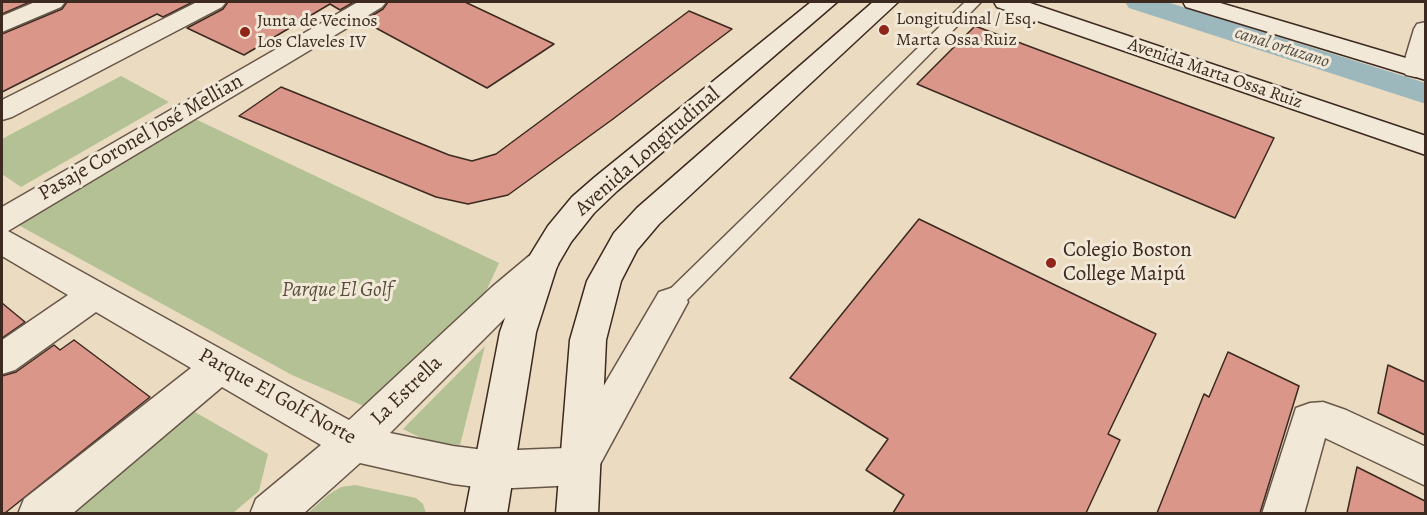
<!DOCTYPE html>
<html>
<head>
<meta charset="utf-8">
<style>
  body { margin:0 }
  #map { position:relative; width:1427px; height:515px; overflow:hidden; background:#eadbc1; font-family:Alegreya,serif }
  canvas { display:block }
  .frame { position:absolute; inset:0; border:3px solid #3c291f; pointer-events:none }
</style>
</head>
<body>
<div id="map">
<canvas width="1427" height="515"></canvas>
<div class="frame"></div>
</div>
<script>
const ctx = document.querySelector('canvas').getContext('2d');
ctx.lineJoin = 'round';
function paint(path, color) {
  ctx.fillStyle = color;
  ctx.fill(path, 'evenodd');
}
function toPath(rows) {
  const path = new Path2D();
  for (const r of rows) {
    path.moveTo(r[0], r[1]);
    for (let i = 2; i < r.length; i += 2) path.lineTo(r[i], r[i + 1]);
  }
  return path;
}
function stroke(path, color, width, dash) {
  ctx.strokeStyle = color;
  ctx.lineWidth = width;
  ctx.lineCap = dash ? 'butt' : 'round';
  ctx.setLineDash(dash || []);
  ctx.stroke(path);
}
function drawText(font, color, halo, rows, align = 'center') {
  ctx.font = font + ' Alegreya,serif';
  ctx.lineWidth = 6;
  ctx.setLineDash([]);
  ctx.textBaseline = 'middle';
  ctx.strokeStyle = halo;
  ctx.fillStyle = color;
  for (const [text, x, y, turn = 0] of rows) {
    ctx.save();
    ctx.translate(x, y);
    ctx.rotate((+turn || 0) * Math.PI / 180);
    ctx.textAlign = isNaN(turn) ? turn : align;
    if (halo) ctx.strokeText(text, 0, 0);
    ctx.fillText(text, 0, 0);
    ctx.restore();
  }
}
const green = toPath([
  [121,76,169,102,21,187,2,174,2,139],
  [193,118,499,263,483,298,366,407,292,375,11,221],
  [485,346,460,445,431,443,403,429],
  [188,408,268,454,259,491,233,513,60,514],
  [355,485,416,498,423,504,426,513,308,513,328,495,341,487]
]);
const canal = toPath([
  [1125,2,1167,2,1426,83,1426,104,1129,8,1125,2]
]);
const building = toPath([
  [2,2,30,2,2,14,2,2],
  [67,2,193,2,163,17,157,14,2,92,2,34,62,9,67,2],
  [228,2,354,2,340,10,330,4,244,55,187,28,223,9,228,2],
  [388,2,465,2,554,44,487,88,363,21,383,9,388,2],
  [689,11,732,29,613,119,508,195,468,204,436,197,239,116,281,87,449,155,472,161,496,154,689,11],
  [975,26,1274,138,1235,218,917,84,975,26],
  [919,219,1156,334,1108,434,1120,440,1086,513,893,513,904,495,866,470,888,439,790,378,919,219],
  [2,303,25,322,2,338,2,303],
  [74,340,150,397,5,513,2,513,2,376,16,372,54,345,60,350,74,340],
  [1228,352,1299,386,1260,513,1157,513,1204,394,1209,397,1228,352],
  [1388,365,1425,382,1425,435,1378,413,1388,365],
  [1357,467,1425,501,1425,513,1347,513,1357,467]
]);
const lane = toPath([
  [965,2,981,2,679,308,671,311,663,308,660,302,663,296,965,2]
]);
const street = toPath([
  [35,2,65,2,61,7,2,32,2,16,35,2],
  [197,2,226,2,222,7,12,117,2,120,2,100,197,2],
  [358,2,386,2,382,7,8,231,349,420,492,287,529,256,541,252,553,256,558,265,553,274,516,307,390,433,453,446,492,451,567,448,659,292,671,288,683,292,688,302,592,479,578,485,492,489,453,484,360,463,303,514,250,514,256,499,321,445,222,387,72,514,18,514,24,499,191,368,96,312,15,370,2,374,2,340,68,295,2,256,2,207,358,2],
  [1426,22,1426,73,1415,77,1406,75,1402,69,1414,29,1417,24,1426,22],
  [1323,402,1346,410,1426,447,1426,486,1325,438,1304,514,1262,514,1296,408,1310,403,1323,402]
]);
const secondary = toPath([
  [811,2,837,2,617,191,594,213,571,242,557,266,536,332,507,514,465,514,500,332,524,265,548,226,572,197,595,177,811,2],
  [873,2,898,2,659,224,637,250,621,281,606,340,598,514,556,514,570,340,587,281,614,233,637,208,873,2],
  [994,2,1027,2,1426,136,1426,155,997,7,994,2],
  [1183,2,1217,2,1426,64,1426,80,1186,7,1183,2]
]);
const markers = [
  [884,30,6,"#8f2418"],
  [245,32,6,"#8f2418"],
  [1051,263,6,"#8f2418"]
];
const farPoinames = [
  ["Longitudinal / Esq.",896,20],
  ["Marta Ossa Ruiz",896,41],
  ["Junta de Vecinos",257,22],
  ["Los Claveles IV",257,43]
];
const farWaternames = [
  ["canal ortuzano",1282,48,18]
];
const farStreetnames = [
  ["Avenida Marta Ossa Ruiz",1215,74,19]
];
const streetNames = [
  ["Pasaje Coronel José Mellian",141,138,-30],
  ["Avenida Longitudinal",648,152,-41],
  ["La Estrella",407,391,-44],
  ["Parque El Golf Norte",277,397,29]
];
const poiNames = [
  ["Colegio Boston",1063,251],
  ["College Maipú",1063,275]
];
const parkNames = [
  ["Parque El Golf",337,291]
];
paint(green, '#b4c195');
paint(canal, '#9cb8bd');
paint(building, '#db968a');
stroke(building, '#3c291f', 1.5);
stroke(lane, '#685648', 3);
stroke(street, '#685648', 3);
stroke(secondary, '#3c291f', 3);
paint(lane, '#f1e8d7');
paint(street, '#f1e8d7');
paint(secondary, '#f1e8d7');
for (const [x, y, r, color] of markers) {
  const dot = new Path2D();
  dot.arc(x, y, r, 0, 2 * Math.PI);
  ctx.fillStyle = color;
  ctx.fill(dot);
  stroke(dot, '#f1e8d7', 2);
}
drawText('18px', '#3c291f', '#f1e8d7', farPoinames, 'left');
drawText('italic 18px', '#544d46', '#f1e8d7', farWaternames);
drawText('18px', '#3c291f', '#f1e8d7', farStreetnames);
drawText('21px', '#3c291f', '#f1e8d7', streetNames);
drawText('21px', '#3c291f', '#f1e8d7', poiNames, 'left');
drawText('italic 21px', '#5a4f3c', '#f1e8d7', parkNames);
</script>
</body>
</html>
